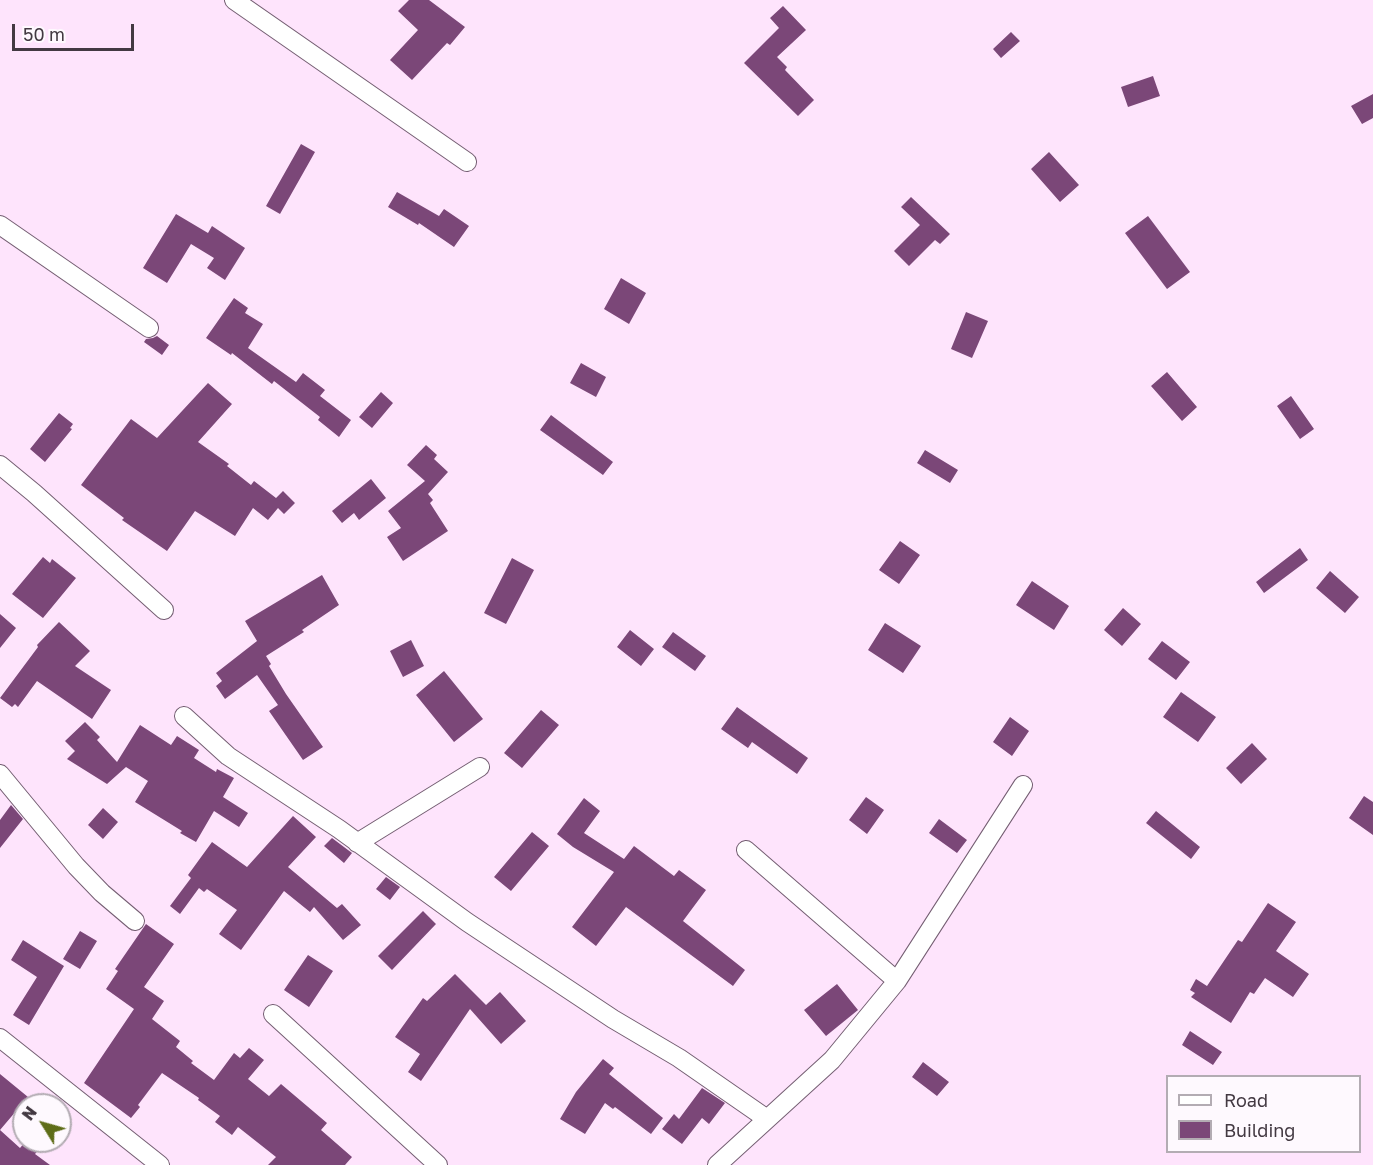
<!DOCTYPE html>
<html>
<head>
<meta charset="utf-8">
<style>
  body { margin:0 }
  #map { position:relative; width:1373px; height:1165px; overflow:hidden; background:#fee4fc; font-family:"Golos Text",sans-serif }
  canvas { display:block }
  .legend { position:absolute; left:1166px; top:1075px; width:195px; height:78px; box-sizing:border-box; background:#fef9fe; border:2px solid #b3acb3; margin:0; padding:8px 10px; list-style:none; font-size:18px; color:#433942 }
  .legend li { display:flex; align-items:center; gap:12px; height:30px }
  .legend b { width:30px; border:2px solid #b3acb3 }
  .north { position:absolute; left:12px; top:1093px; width:60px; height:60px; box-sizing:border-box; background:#fef9fe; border:2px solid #b3acb3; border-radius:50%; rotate:307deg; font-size:16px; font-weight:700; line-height:24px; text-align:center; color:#433942 }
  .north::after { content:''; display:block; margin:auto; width:21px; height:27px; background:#5e6d18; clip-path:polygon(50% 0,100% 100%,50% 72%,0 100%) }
  .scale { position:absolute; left:12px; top:24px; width:122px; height:27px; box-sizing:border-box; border:3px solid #433942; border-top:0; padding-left:8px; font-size:18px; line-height:21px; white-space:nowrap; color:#433942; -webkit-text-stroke:4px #fef9fe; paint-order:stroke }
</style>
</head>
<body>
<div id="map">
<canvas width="1373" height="1165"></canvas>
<ul class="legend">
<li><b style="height:8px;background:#fff"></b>Road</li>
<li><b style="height:16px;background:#7b4778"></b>Building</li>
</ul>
<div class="north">N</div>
<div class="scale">50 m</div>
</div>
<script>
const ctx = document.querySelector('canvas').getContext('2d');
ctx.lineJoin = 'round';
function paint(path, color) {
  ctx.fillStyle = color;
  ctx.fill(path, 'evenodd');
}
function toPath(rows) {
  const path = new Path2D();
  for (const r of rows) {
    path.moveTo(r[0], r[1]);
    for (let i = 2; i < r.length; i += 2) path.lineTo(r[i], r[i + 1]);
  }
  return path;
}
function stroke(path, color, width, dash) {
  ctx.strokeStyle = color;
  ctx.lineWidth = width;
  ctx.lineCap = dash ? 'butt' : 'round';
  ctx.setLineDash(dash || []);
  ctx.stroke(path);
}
const building = toPath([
  [409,0,429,0,465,27,450,45,447,43,412,80,390,60,418,30,398,11],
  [783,6,806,30,777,57,787,67,785,70,814,100,798,116,744,63,779,28,770,18],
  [1011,32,1020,41,1001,58,993,49],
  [1153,76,1160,96,1128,107,1121,87],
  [1373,94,1373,118,1362,124,1351,106],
  [301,144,315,152,280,214,266,206],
  [1049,152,1079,185,1060,202,1031,169],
  [397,192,439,216,444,209,469,226,454,247,419,223,418,225,388,207],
  [911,197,950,234,940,244,935,240,909,266,894,251,920,225,901,207],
  [176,214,208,233,212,226,245,248,225,280,207,268,214,258,191,244,167,283,143,268],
  [1148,216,1190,272,1167,289,1125,233],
  [621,278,646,293,629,324,604,309],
  [234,298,248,308,245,313,263,324,248,348,296,382,303,373,325,390,320,396,351,420,339,437,318,420,320,417,274,381,272,384,232,353,231,355,206,338],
  [966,312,988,321,972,358,951,349],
  [157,336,169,345,162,355,144,342,146,339,153,338],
  [581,363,606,377,596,397,570,383],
  [1167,372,1197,407,1182,421,1151,386],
  [208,383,232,404,198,442,229,464,227,466,251,485,254,481,276,498,283,491,295,503,284,514,278,508,268,520,253,508,235,536,195,511,167,551,122,520,124,518,81,485,131,419,157,438],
  [381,392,393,403,372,428,359,417],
  [1291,396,1314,429,1300,439,1277,406],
  [59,413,73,424,70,428,72,429,45,462,30,449],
  [551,415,613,462,603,475,540,430],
  [426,445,437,455,434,459,448,472,428,494,433,500,430,503,448,531,403,561,387,537,401,528,388,511,425,481,407,465],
  [925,450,958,470,950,483,917,463],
  [371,479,386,498,359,520,354,513,342,523,332,511],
  [900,541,920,555,899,584,879,570],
  [1300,548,1308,560,1264,593,1256,582],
  [43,557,50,563,52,559,76,578,43,618,12,594],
  [512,558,534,570,506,624,484,613],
  [1330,571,1359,597,1345,613,1316,588],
  [322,575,339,605,302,630,304,632,266,656,271,664,269,666,286,694,323,747,303,760,269,711,278,705,257,675,225,699,216,686,222,681,216,673,257,641,245,621],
  [1032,581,1069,606,1054,630,1016,605],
  [1123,608,1141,624,1122,646,1104,630],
  [0,614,16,628,0,648],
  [59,622,90,651,75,666,111,690,92,719,37,681,18,707,15,704,12,707,0,698,38,647,37,645],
  [885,623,921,646,903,673,868,650],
  [630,630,654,649,641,666,617,647],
  [673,632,706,656,695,671,662,647],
  [411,640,424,666,403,677,390,651],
  [1162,641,1190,662,1176,680,1148,659],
  [444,671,483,719,454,742,416,695],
  [1181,692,1216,717,1198,742,1163,717],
  [737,707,808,758,797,774,752,742,748,748,721,729],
  [541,710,559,725,522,768,504,753],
  [1010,717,1029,731,1012,756,993,742],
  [85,722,100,737,97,740,117,762,140,725,171,745,177,736,199,750,194,758,216,772,217,769,234,778,223,797,248,813,239,827,214,811,196,842,180,833,182,831,135,802,148,781,126,767,107,784,67,759,75,751,65,741],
  [1252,743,1267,759,1241,784,1226,768],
  [1364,796,1373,802,1373,835,1349,818],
  [866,797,884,810,867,834,849,820],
  [584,798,600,811,584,833,624,859,634,846,674,876,679,870,706,890,683,921,745,970,733,986,626,907,596,946,572,927,614,872,573,847,557,834],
  [11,805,23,819,0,848,0,820],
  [103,808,118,822,103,839,88,825],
  [1156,811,1200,847,1191,859,1146,823],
  [293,816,316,837,288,867,337,908,342,904,361,925,343,940,314,907,310,912,284,891,241,950,219,934,237,910,207,889,204,892,199,888,180,914,170,906,191,878,188,875,212,842,247,867],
  [939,819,967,840,957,853,929,833],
  [532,832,549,846,511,891,494,877],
  [332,838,352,853,344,863,324,846],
  [386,877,400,887,390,900,376,889],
  [1268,903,1296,922,1276,951,1309,974,1293,997,1265,978,1254,994,1250,992,1231,1023,1191,997,1195,993,1190,990,1196,979,1207,986,1238,940,1242,942],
  [423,911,436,924,392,970,378,956],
  [146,924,174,944,144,987,164,1001,152,1019,180,1041,176,1047,193,1061,191,1063,214,1080,234,1053,240,1058,249,1048,264,1060,248,1079,269,1096,281,1084,327,1123,321,1130,352,1157,345,1165,268,1165,276,1157,238,1127,232,1135,215,1122,220,1116,198,1100,199,1098,162,1073,138,1105,140,1107,131,1118,84,1083,134,1009,106,989,118,971,115,969],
  [80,931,97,941,80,969,63,959],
  [23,940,64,966,29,1025,13,1015,37,977,11,960],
  [308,955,333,971,309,1007,284,990],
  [455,974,486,1005,500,992,526,1021,501,1044,470,1009,421,1081,408,1072,420,1054,395,1037,423,998,427,1001],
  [837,984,858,1010,826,1036,804,1010],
  [1190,1031,1222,1052,1213,1065,1182,1045],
  [603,1059,614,1068,609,1074,663,1118,651,1134,615,1107,613,1109,605,1103,585,1134,560,1119,576,1092],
  [923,1062,949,1082,937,1096,912,1077],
  [0,1074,28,1097,0,1130],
  [702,1088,725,1103,709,1124,702,1118,682,1144,662,1129,674,1114,679,1119],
  [0,1130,20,1148,26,1141,46,1141,35,1154,50,1165,0,1165]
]);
const street = toPath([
  [234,0,467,162],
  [0,225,149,328],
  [0,465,34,493,164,610],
  [184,716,228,756,339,829,467,922,613,1019,679,1058,767,1119],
  [0,774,76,866,102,893,135,921],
  [357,843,480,767],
  [746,850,897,981],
  [273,1014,438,1165],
  [0,1038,160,1165],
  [717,1165,832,1060,897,981,1023,785]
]);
paint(building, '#7b4778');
stroke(street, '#745e72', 20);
stroke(street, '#fff', 18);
</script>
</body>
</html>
